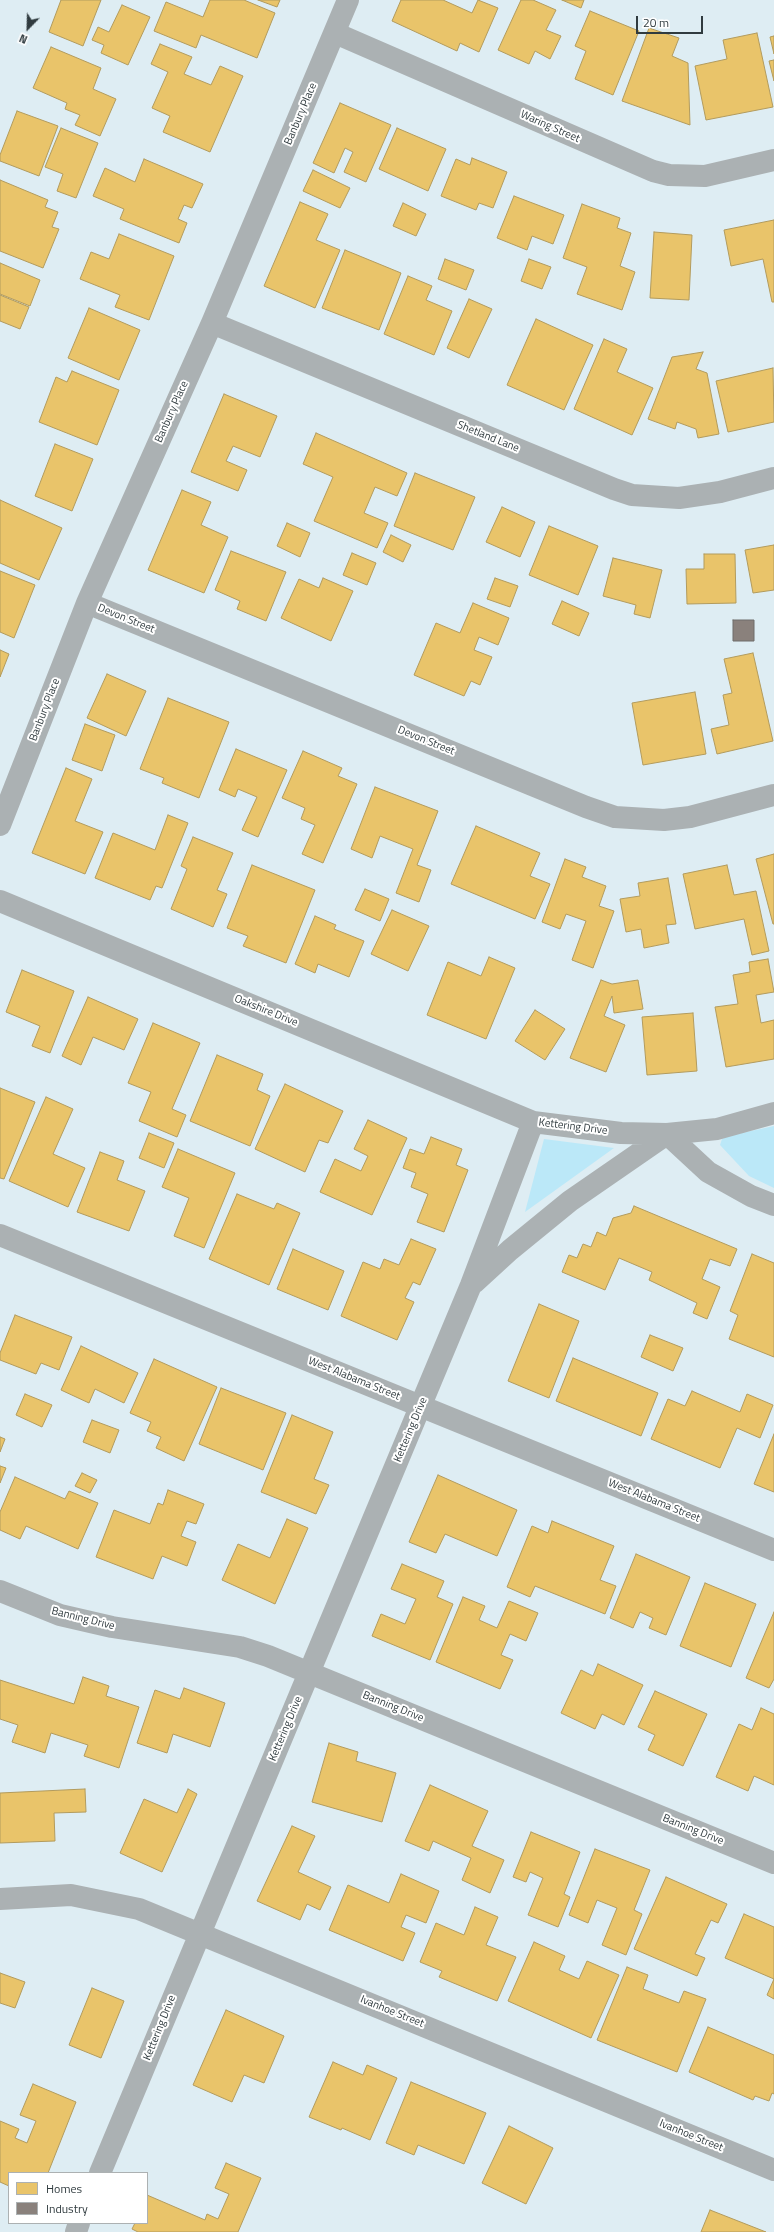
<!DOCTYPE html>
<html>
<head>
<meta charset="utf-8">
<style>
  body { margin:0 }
  #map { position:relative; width:774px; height:2232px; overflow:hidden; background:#deedf3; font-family:"Titillium Web",sans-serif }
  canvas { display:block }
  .legend { position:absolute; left:8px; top:2172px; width:140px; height:52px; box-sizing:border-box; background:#fff; border:1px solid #acb1b2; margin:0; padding:5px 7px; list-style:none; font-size:12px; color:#303b3f }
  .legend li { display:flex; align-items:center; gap:8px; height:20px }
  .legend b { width:20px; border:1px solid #acb1b2 }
  .north { position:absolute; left:8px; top:8px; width:40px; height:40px; -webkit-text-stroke:3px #fff; paint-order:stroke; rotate:203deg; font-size:11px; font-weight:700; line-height:16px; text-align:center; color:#303b3f }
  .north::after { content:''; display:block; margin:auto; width:14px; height:18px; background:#303b3f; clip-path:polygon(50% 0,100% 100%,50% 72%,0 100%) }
  .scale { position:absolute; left:636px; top:16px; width:67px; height:18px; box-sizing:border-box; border:2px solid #303b3f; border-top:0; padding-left:5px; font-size:12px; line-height:14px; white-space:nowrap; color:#303b3f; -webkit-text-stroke:3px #fff; paint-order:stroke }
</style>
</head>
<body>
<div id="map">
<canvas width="774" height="2232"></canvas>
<ul class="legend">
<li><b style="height:11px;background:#e9c46a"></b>Homes</li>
<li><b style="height:11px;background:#8a817c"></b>Industry</li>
</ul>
<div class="north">N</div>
<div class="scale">20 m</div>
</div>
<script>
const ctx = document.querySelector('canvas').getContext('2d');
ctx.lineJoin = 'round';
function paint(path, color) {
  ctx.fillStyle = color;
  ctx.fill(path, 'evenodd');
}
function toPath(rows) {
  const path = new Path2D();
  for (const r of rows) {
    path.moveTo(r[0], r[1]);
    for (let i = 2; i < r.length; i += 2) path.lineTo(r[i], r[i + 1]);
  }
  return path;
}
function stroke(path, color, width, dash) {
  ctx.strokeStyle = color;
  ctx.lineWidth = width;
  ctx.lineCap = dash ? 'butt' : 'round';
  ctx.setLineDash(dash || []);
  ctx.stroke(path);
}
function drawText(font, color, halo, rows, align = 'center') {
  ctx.font = font + ' "Titillium Web",sans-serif';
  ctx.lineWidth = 4;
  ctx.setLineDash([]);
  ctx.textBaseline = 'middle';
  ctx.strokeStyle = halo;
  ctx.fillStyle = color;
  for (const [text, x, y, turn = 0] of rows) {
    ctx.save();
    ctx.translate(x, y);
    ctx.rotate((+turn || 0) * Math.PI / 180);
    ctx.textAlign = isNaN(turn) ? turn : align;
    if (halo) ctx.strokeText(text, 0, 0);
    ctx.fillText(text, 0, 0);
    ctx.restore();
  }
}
const green = toPath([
  [774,1126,774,1188,749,1176,720,1145,722,1139,728,1136],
  [544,1139,614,1148,525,1212]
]);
const homes = toPath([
  [61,0,101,0,83,46,49,32,61,0],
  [210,0,244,0,275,13,257,58,201,35,196,48,154,31,166,2,203,17,210,0],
  [258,0,280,0,277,7,258,0],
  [401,0,443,0,472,13,478,0,498,8,479,52,460,43,457,51,392,21,401,0],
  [521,0,533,0,556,10,546,30,561,36,550,59,535,51,529,64,498,50,521,0],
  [562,0,584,0,581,8,562,0],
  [122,5,150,17,128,65,101,53,104,45,92,40,98,27,109,32,122,5],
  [590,11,639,31,613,95,575,79,586,51,575,46,590,11],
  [649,28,679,38,672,56,688,63,690,125,622,101,649,28],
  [757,33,773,107,706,120,695,66,727,59,723,40,757,33],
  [774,36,774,54,770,37,774,36],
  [160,44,192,57,184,74,211,85,220,66,243,76,210,152,163,132,170,116,152,108,168,72,151,64,160,44],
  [51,47,101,68,93,89,116,99,100,136,75,125,80,115,65,109,67,103,33,88,51,47],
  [774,60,774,81,769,61,774,60],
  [340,103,391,125,366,182,344,172,353,152,345,148,334,173,313,163,340,103],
  [17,111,58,126,39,176,0,161,0,155,17,111],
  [61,128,98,143,76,198,57,191,63,174,45,167,61,128],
  [397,128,446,149,428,191,379,169,397,128],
  [472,158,507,172,493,208,479,203,476,210,441,196,456,159,470,165,472,158],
  [144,159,203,184,192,208,184,205,178,219,187,223,179,243,120,219,124,209,93,196,105,168,135,182,144,159],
  [313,170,350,188,340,208,303,191,313,170],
  [0,180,48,200,45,207,58,212,52,227,59,229,43,268,0,251,0,180],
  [514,196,564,215,553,244,532,236,527,250,497,238,514,196],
  [300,202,328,214,316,240,340,250,315,308,264,286,300,202],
  [403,203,426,214,416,236,393,226,403,203],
  [582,204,620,218,617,228,631,233,620,266,635,272,622,310,577,294,587,267,563,258,582,204],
  [774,220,774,302,772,302,763,259,731,266,724,230,774,220],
  [654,232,692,235,689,300,650,298,654,232],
  [119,234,174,256,149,320,115,307,120,295,80,279,91,252,109,259,119,234],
  [345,250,401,273,379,330,322,308,345,250],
  [445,259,474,270,466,290,438,279,445,259],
  [529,259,551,267,542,289,521,281,529,259],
  [0,263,40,280,30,306,0,294,0,263],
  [408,276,432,286,426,300,452,311,434,355,384,334,408,276],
  [0,295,29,307,20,329,0,321,0,295],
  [469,299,492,309,469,358,447,348,469,299],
  [89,308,140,330,119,380,68,358,89,308],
  [536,319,593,345,564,410,507,385,536,319],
  [604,339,627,349,617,372,653,388,632,435,574,409,604,339],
  [703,352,696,369,707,373,719,434,698,438,696,429,677,422,675,429,648,419,672,357,703,352],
  [773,368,774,422,728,432,716,381,773,368],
  [72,371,119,390,97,445,39,422,56,377,67,382,72,371],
  [224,394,277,416,260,457,233,446,226,461,247,470,238,491,191,472,224,394],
  [316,433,407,473,397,496,375,487,364,513,388,523,377,548,314,521,333,477,303,464,316,433],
  [55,444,93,459,72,511,35,496,55,444],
  [415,473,475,497,453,550,394,526,415,473],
  [182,490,211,502,201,525,228,537,204,593,148,570,182,490],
  [0,500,62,528,39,580,0,563,0,500],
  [502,507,535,522,520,557,486,542,502,507],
  [287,523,310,533,300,557,277,546,287,523],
  [549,526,598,546,578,595,529,575,549,526],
  [391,535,411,545,403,562,383,552,391,535],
  [774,545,774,590,753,593,745,550,774,545],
  [231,551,286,572,266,621,237,609,240,601,215,590,231,551],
  [352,553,376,563,367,585,343,575,352,553],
  [704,554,735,554,736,603,687,604,686,569,704,569,704,554],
  [613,558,662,570,650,618,634,614,636,605,603,596,613,558],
  [0,571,35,585,14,638,0,632,0,571],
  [323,578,353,591,331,641,281,618,299,579,319,588,323,578],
  [495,578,518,586,510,607,487,599,495,578],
  [562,601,589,613,579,636,552,624,562,601],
  [473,603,509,618,498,645,479,637,474,650,492,657,480,685,471,681,464,696,414,675,436,623,460,633,473,603],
  [0,650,9,654,0,677,0,650],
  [753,653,773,741,717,754,711,729,729,725,723,695,732,693,724,659,753,653],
  [107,674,146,691,126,736,87,718,107,674],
  [695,692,706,754,643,765,632,703,695,692],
  [168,698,229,722,199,798,162,783,164,778,140,769,168,698],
  [85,724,115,735,102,771,72,760,85,724],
  [236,749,287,770,258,837,242,830,257,797,238,789,235,797,219,790,236,749],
  [303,751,342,768,338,776,357,784,323,863,302,854,315,825,301,819,305,808,282,798,303,751],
  [66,768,92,779,75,821,103,832,85,874,32,853,66,768],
  [375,787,438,811,417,865,431,870,419,902,396,893,413,849,380,836,372,858,351,849,375,787],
  [168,815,188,823,162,888,156,886,150,900,95,878,113,833,155,850,168,815],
  [476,826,540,853,530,876,550,884,535,919,451,884,476,826],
  [193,837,233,853,217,890,227,894,213,927,171,909,187,869,181,866,193,837],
  [774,854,774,924,773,924,756,859,774,854],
  [565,859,586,867,582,877,606,886,599,906,614,911,593,968,572,960,586,921,566,914,560,929,542,922,565,859],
  [252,865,315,890,286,963,243,946,248,936,227,928,252,865],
  [727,865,734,895,756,891,769,951,752,955,744,919,695,929,683,874,727,865],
  [668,878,676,924,666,925,669,943,644,948,641,929,626,932,620,899,640,896,638,883,668,878],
  [365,889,389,899,380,921,355,910,365,889],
  [392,910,429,926,408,971,371,954,392,910],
  [315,916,336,925,334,929,364,941,349,977,318,964,315,973,295,964,315,916],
  [489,957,515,968,486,1039,427,1015,448,962,481,976,489,957],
  [768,959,774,992,756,995,761,1023,774,1020,774,1059,726,1067,715,1007,738,1004,733,975,750,972,749,962,768,959],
  [22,970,74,991,50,1053,32,1046,40,1026,6,1012,22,970],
  [601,980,612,984,638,980,643,1009,614,1013,612,996,604,1016,625,1025,606,1072,570,1058,601,980],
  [88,997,138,1019,124,1050,93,1037,81,1065,62,1056,88,997],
  [535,1010,565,1029,545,1060,515,1041,535,1010],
  [693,1013,697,1071,647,1075,642,1017,693,1013],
  [153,1023,200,1043,172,1109,186,1115,177,1137,139,1121,151,1092,128,1083,153,1023],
  [217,1055,263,1074,257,1090,270,1096,250,1146,190,1121,217,1055],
  [285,1084,343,1111,328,1143,319,1140,305,1172,255,1149,285,1084],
  [0,1088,35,1102,4,1179,0,1178,0,1088],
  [46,1097,73,1109,53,1154,85,1168,68,1207,9,1181,46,1097],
  [368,1120,407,1138,372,1215,320,1192,335,1159,361,1171,368,1156,354,1149,368,1120],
  [149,1133,174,1143,164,1168,139,1158,149,1133],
  [431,1137,462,1149,456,1165,468,1170,444,1232,417,1222,428,1194,411,1187,416,1173,403,1168,410,1149,424,1154,431,1137],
  [178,1149,235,1173,204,1248,174,1236,189,1198,162,1187,178,1149],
  [100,1152,124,1161,117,1180,145,1191,129,1231,77,1212,100,1152],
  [237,1194,274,1209,277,1203,300,1213,269,1285,209,1259,237,1194],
  [634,1206,737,1249,730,1266,710,1259,702,1279,720,1287,707,1319,693,1313,697,1303,649,1280,652,1272,619,1258,605,1290,562,1272,569,1255,577,1258,583,1244,591,1247,597,1232,606,1236,613,1218,631,1213,634,1206],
  [411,1239,436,1249,420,1285,413,1282,405,1298,414,1302,397,1340,341,1316,363,1262,380,1269,384,1259,399,1265,411,1239],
  [293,1249,344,1271,328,1310,277,1289,293,1249],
  [752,1254,774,1263,774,1357,729,1339,738,1315,730,1311,752,1254],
  [539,1304,579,1321,549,1398,508,1381,539,1304],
  [15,1315,72,1337,59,1370,41,1363,36,1374,0,1360,0,1353,15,1315],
  [650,1335,683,1348,673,1371,641,1357,650,1335],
  [81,1346,138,1373,124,1403,95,1389,89,1403,61,1390,81,1346],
  [573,1358,658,1393,641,1436,556,1401,573,1358],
  [154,1359,217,1387,184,1461,156,1448,161,1437,147,1431,151,1422,130,1413,154,1359],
  [221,1388,286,1413,263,1470,199,1444,221,1388],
  [692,1391,740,1412,747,1394,773,1405,760,1438,737,1428,720,1468,651,1439,668,1399,685,1406,692,1391],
  [25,1394,52,1405,42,1427,16,1415,25,1394],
  [292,1415,333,1432,314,1479,329,1485,316,1514,261,1492,292,1415],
  [92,1420,119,1430,110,1453,83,1442,92,1420],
  [774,1434,774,1492,754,1484,774,1434],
  [0,1437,5,1439,0,1452,0,1437],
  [0,1466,6,1468,0,1483,0,1466],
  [82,1473,97,1480,90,1493,75,1486,82,1473],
  [438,1475,517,1510,497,1556,445,1534,436,1553,409,1542,438,1475],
  [15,1477,65,1499,69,1491,98,1503,78,1549,26,1526,20,1539,0,1530,0,1512,15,1477],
  [168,1490,204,1504,196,1524,187,1521,181,1536,196,1542,187,1566,162,1556,153,1579,96,1557,114,1510,150,1524,158,1503,163,1505,168,1490],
  [287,1519,308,1528,275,1604,222,1580,238,1544,270,1558,287,1519],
  [552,1521,614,1546,600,1580,616,1586,605,1614,535,1586,530,1597,507,1587,532,1526,548,1533,552,1521],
  [636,1554,690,1577,666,1635,649,1628,653,1618,640,1612,633,1628,610,1618,636,1554],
  [402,1564,444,1581,437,1597,453,1604,430,1660,372,1636,381,1614,405,1624,416,1599,391,1589,402,1564],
  [705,1583,756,1604,731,1667,680,1646,705,1583],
  [463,1597,485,1606,479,1620,497,1628,509,1601,538,1613,526,1641,510,1634,501,1655,513,1660,500,1689,436,1662,463,1597],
  [774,1612,774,1679,769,1688,746,1678,774,1612],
  [598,1664,643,1685,624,1725,602,1714,595,1729,561,1713,581,1670,593,1676,598,1664],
  [83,1677,109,1686,106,1696,139,1707,119,1768,84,1756,88,1745,51,1733,45,1753,12,1742,18,1725,0,1719,0,1680,74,1704,83,1677],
  [184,1688,225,1703,210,1747,173,1734,167,1753,137,1743,155,1690,180,1699,184,1688],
  [655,1691,707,1714,683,1766,648,1750,655,1735,638,1727,655,1691],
  [761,1708,774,1714,774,1785,754,1776,748,1791,716,1777,739,1724,752,1730,761,1708],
  [329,1743,358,1752,356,1761,396,1773,382,1822,312,1802,329,1743],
  [430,1785,488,1811,472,1846,504,1860,490,1893,462,1880,471,1858,433,1841,429,1851,405,1841,430,1785],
  [85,1789,86,1812,54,1813,55,1841,0,1843,0,1793,85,1789],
  [188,1789,197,1794,162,1872,120,1853,144,1799,177,1813,188,1789],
  [292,1826,315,1836,298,1872,331,1887,320,1910,307,1904,300,1920,257,1901,292,1826],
  [531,1832,580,1852,564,1894,570,1897,558,1927,528,1915,543,1878,530,1872,526,1882,513,1877,531,1832],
  [595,1849,650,1870,634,1910,642,1914,626,1955,602,1945,617,1908,597,1900,588,1923,569,1915,595,1849],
  [401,1874,439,1891,426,1923,406,1915,401,1927,415,1933,403,1961,329,1930,348,1885,389,1903,401,1874],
  [666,1877,727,1904,718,1923,711,1920,695,1954,705,1958,697,1976,634,1949,666,1877],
  [475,1907,498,1917,486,1945,516,1957,497,2001,439,1977,442,1971,420,1962,436,1923,464,1935,475,1907],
  [744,1914,774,1927,774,1999,767,1995,774,1979,725,1958,744,1914],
  [534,1942,565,1956,559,1970,579,1979,587,1961,619,1975,591,2038,508,2001,534,1942],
  [627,1967,648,1975,643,1989,679,2003,684,1991,706,1999,677,2072,597,2040,627,1967],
  [0,1973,25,1982,15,2008,0,2003,0,1973],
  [92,1988,124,2001,101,2058,69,2045,92,1988],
  [226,2010,284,2036,264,2083,244,2075,232,2102,193,2085,226,2010],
  [708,2027,774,2055,774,2094,772,2093,769,2101,755,2096,753,2100,689,2072,708,2027],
  [333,2062,363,2075,367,2065,397,2078,370,2140,342,2128,341,2130,309,2117,333,2062],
  [411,2082,486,2113,464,2164,418,2145,414,2155,386,2143,411,2082],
  [33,2084,76,2102,48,2173,9,2173,9,2186,0,2182,0,2121,19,2129,15,2138,27,2143,36,2121,20,2115,33,2084],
  [509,2126,553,2148,526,2204,482,2183,509,2126],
  [226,2163,261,2178,238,2232,138,2232,132,2229,135,2223,147,2223,147,2195,205,2220,207,2214,218,2219,229,2194,215,2188,226,2163],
  [710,2210,766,2232,701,2232,710,2210]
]);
const industry = toPath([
  [733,620,754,620,754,641,733,641,733,620]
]);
const minor = toPath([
  [335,33,653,171,669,175,705,176,774,160],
  [212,323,614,489,632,495,679,498,720,492,774,478],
  [87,603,586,807,615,817,664,820,690,817,774,795],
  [0,825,87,603,212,323,348,0],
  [0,901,533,1122,621,1133,667,1134,717,1129,774,1113],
  [0,1235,774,1550],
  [474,1283,510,1250,570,1201,667,1134,708,1172,751,1196,774,1205],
  [0,1591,60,1615,112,1627,240,1647,268,1656,774,1863],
  [0,1899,71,1895,139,1909,774,2170],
  [100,2173,471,1285,533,1122],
  [76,2232,79,2223]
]);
const streetNames = [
  ["Banbury Place",301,114,-67],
  ["Waring Street",550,127,24],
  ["Banbury Place",172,412,-66],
  ["Shetland Lane",488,437,22],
  ["Devon Street",126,619,22],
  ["Banbury Place",45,710,-69],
  ["Devon Street",426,741,22],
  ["Oakshire Drive",266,1011,22],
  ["Kettering Drive",573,1127,7],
  ["West Alabama Street",354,1379,22],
  ["Kettering Drive",411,1430,-67],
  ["West Alabama Street",654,1501,22],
  ["Banning Drive",83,1619,14],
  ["Banning Drive",393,1707,22],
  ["Kettering Drive",286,1729,-67],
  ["Banning Drive",693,1830,22],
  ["Ivanhoe Street",392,2012,22],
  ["Kettering Drive",160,2028,-68],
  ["Ivanhoe Street",691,2136,22]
];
paint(green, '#bbe8f8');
paint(homes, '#e9c46a');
stroke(homes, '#b29b5d', 1);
paint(industry, '#8a817c');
stroke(industry, '#6f6c6a', 1);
stroke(minor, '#abb1b3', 22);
drawText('11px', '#303b3f', '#fff', streetNames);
</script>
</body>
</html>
